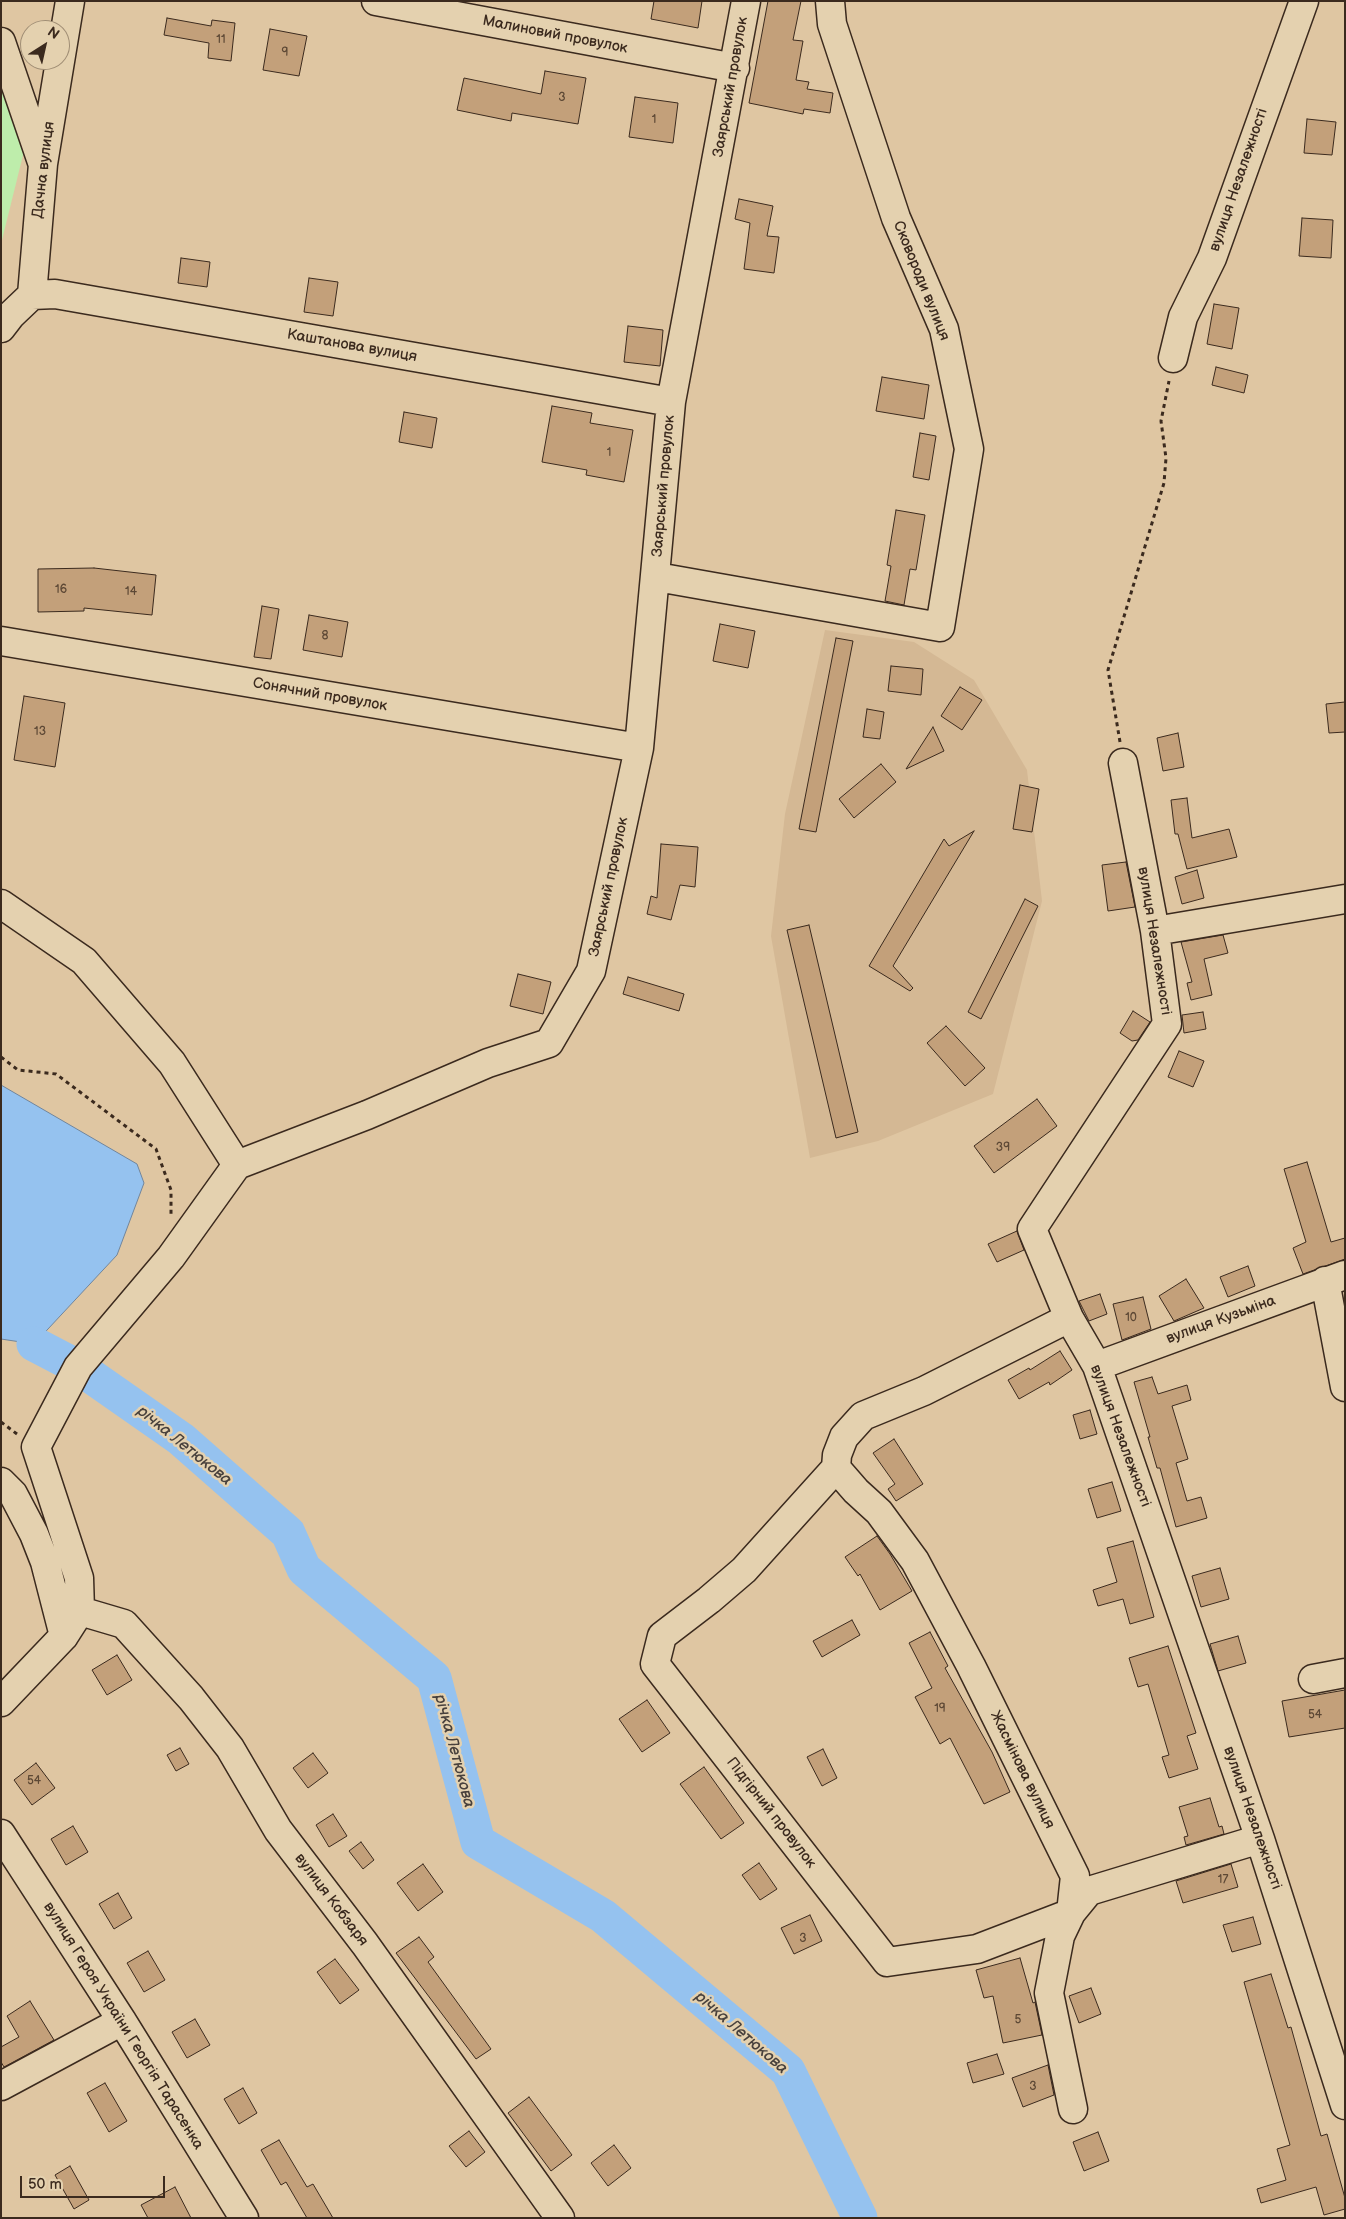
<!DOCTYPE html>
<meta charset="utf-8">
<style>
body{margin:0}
#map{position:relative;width:1346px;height:2219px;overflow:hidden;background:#dfc6a2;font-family:"Balsamiq Sans",sans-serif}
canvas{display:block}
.frame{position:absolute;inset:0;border:2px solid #3b2a1e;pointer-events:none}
.north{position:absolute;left:20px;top:20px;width:50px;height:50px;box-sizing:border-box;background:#e4d1af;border:1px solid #a08e75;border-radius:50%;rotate:35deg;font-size:14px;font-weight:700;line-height:20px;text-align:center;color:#3b2a1e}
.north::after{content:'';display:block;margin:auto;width:18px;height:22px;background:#3b2a1e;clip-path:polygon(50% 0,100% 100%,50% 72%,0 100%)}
.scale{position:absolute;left:20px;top:2176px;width:145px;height:22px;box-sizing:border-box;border:2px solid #3b2a1e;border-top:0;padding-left:6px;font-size:15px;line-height:18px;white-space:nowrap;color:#3b2a1e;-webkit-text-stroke:4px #e4d1af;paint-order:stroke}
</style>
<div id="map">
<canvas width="1346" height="2219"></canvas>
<div class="frame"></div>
<div class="north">N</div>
<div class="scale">50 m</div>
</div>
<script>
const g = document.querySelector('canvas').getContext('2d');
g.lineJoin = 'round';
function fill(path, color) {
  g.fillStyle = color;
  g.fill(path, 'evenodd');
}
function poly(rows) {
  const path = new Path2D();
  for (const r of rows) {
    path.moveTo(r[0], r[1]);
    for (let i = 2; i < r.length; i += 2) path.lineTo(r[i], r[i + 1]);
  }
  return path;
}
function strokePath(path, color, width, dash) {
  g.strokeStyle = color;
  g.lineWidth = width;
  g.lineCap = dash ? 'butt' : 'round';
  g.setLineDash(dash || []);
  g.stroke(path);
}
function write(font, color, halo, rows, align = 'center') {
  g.font = font + ' "Balsamiq Sans",sans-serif';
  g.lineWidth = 5;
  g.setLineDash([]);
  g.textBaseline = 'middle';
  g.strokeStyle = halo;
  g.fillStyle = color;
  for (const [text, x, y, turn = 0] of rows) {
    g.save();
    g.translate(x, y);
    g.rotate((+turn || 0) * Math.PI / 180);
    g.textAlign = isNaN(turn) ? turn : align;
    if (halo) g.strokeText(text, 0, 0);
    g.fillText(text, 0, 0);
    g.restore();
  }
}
fill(poly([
 [825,630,914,642,974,680,1027,770,1042,901,993,1094,878,1141,810,1158,771,936,785,814]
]), '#d4b894');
fill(poly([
 [1,31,27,139,1,244]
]), '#beedab');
const water = poly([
 [1,1085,137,1164,144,1183,117,1255,34,1344,1,1339,1,1085]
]);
fill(water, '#95c2ef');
strokePath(water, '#71859b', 1);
strokePath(poly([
 [34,1344,78,1367,181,1439,288,1533,304,1569,434,1678,478,1842,603,1916,788,2071,860,2218]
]), '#95c2ef', 35);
const building = poly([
 [654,1,702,1,698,28,651,19,654,1],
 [768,1,801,1,793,40,803,41,796,80,809,82,807,89,833,93,830,113,804,109,803,114,749,103,768,1],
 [167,18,211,26,212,20,235,23,231,61,208,58,209,43,164,35,167,18],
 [270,29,307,36,299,76,263,70,270,29],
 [545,71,586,78,578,124,512,113,511,121,457,110,464,78,541,94,545,71],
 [635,97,678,103,673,143,629,137,635,97],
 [1307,119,1336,122,1332,155,1304,153,1307,119],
 [739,199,773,206,767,236,779,237,774,273,744,269,750,223,735,219,739,199],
 [1302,218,1333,220,1331,258,1299,256,1302,218],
 [181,258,210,262,207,287,178,283,181,258],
 [309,278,338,282,333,316,304,312,309,278],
 [1214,304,1239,308,1232,349,1207,344,1214,304],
 [628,326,663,330,660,366,624,362,628,326],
 [1216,367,1248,375,1244,393,1212,385,1216,367],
 [882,377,929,385,924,419,876,411,882,377],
 [552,406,592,413,590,423,633,430,624,482,586,475,587,470,542,462,552,406],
 [404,412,437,418,432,448,399,442,404,412],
 [920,433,936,436,929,480,913,477,920,433],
 [896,510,925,515,916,570,910,569,904,605,885,601,891,566,887,565,896,510],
 [94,568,156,575,152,615,84,608,84,611,38,612,38,569,94,568],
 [262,606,279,609,271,659,254,657,262,606],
 [309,615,348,622,342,657,303,650,309,615],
 [720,624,755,631,748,668,713,661,720,624],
 [836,638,853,641,816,832,799,829,836,638],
 [891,666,923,669,921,695,888,691,891,666],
 [960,687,982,700,962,730,941,716,960,687],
 [24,696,65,703,55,767,14,760,24,696],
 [1345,702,1345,732,1329,733,1326,704,1345,702],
 [867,709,884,712,880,739,863,737,867,709],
 [933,727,944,751,906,769,933,727],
 [1178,733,1184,767,1163,771,1157,738,1178,733],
 [881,764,896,782,854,818,839,799,881,764],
 [1020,785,1039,789,1032,832,1013,829,1020,785],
 [1187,798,1192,838,1229,829,1237,857,1187,869,1178,834,1175,834,1171,800,1187,798],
 [974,831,893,966,913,988,910,991,869,966,944,839,949,846,974,831],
 [661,844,698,847,695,887,680,885,671,920,647,914,651,896,657,898,661,844],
 [1126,862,1135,907,1108,911,1102,865,1126,862],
 [1197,870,1204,898,1182,904,1175,877,1197,870],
 [1025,899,1038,906,981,1019,968,1012,1025,899],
 [809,925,858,1132,836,1138,787,930,809,925],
 [1223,935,1228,953,1204,959,1212,995,1191,1000,1187,983,1192,982,1181,942,1223,935],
 [518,974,551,982,543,1014,510,1006,518,974],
 [628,977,684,994,679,1011,623,994,628,977],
 [1133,1011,1150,1022,1138,1040,1132,1041,1120,1033,1133,1011],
 [1203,1012,1206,1029,1184,1033,1182,1015,1203,1012],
 [946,1026,985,1068,965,1086,927,1043,946,1026],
 [1179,1051,1204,1061,1193,1087,1168,1077,1179,1051],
 [1037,1099,1057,1126,994,1173,974,1146,1037,1099],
 [1307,1162,1331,1242,1345,1238,1345,1259,1303,1274,1293,1248,1306,1242,1284,1169,1307,1162],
 [1017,1231,1024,1250,997,1262,988,1244,1017,1231],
 [1248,1266,1255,1286,1228,1297,1220,1277,1248,1266],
 [1186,1279,1204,1308,1174,1321,1159,1296,1186,1279],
 [1100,1294,1107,1314,1089,1321,1079,1301,1100,1294],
 [1143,1297,1151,1329,1122,1340,1113,1304,1143,1297],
 [1060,1351,1072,1370,1050,1385,1049,1382,1019,1399,1008,1380,1029,1368,1030,1370,1060,1351],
 [1152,1377,1158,1394,1187,1385,1191,1400,1172,1406,1188,1459,1176,1463,1187,1501,1201,1497,1207,1518,1176,1527,1160,1468,1157,1468,1148,1437,1150,1437,1134,1382,1152,1377],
 [1090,1410,1097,1434,1080,1439,1073,1415,1090,1410],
 [894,1439,923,1484,896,1501,888,1489,895,1484,873,1453,894,1439],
 [1112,1482,1121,1511,1097,1518,1088,1489,1112,1482],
 [877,1536,890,1554,912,1591,880,1610,860,1574,858,1576,845,1557,877,1536],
 [1133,1541,1154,1617,1130,1624,1123,1599,1098,1606,1093,1590,1117,1582,1107,1548,1133,1541],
 [1220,1568,1229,1599,1201,1607,1192,1576,1220,1568],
 [852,1620,860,1635,822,1657,813,1641,852,1620],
 [930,1632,948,1666,945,1668,992,1752,1010,1792,984,1804,950,1738,940,1744,915,1697,932,1688,909,1643,930,1632],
 [1238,1636,1246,1663,1218,1671,1210,1644,1238,1636],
 [1168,1646,1196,1733,1187,1736,1198,1769,1169,1778,1162,1757,1169,1755,1148,1684,1138,1687,1129,1658,1168,1646],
 [117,1655,132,1680,107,1695,92,1670,117,1655],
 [1345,1690,1345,1728,1289,1737,1282,1701,1345,1690],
 [647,1700,670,1733,642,1752,619,1719,647,1700],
 [180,1748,189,1764,176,1771,167,1755,180,1748],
 [823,1749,837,1778,822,1786,807,1757,823,1749],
 [313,1753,328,1773,308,1788,293,1768,313,1753],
 [36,1763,55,1788,32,1805,14,1780,36,1763],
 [704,1767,744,1823,721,1839,680,1784,704,1767],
 [1210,1798,1219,1827,1222,1826,1224,1834,1186,1845,1184,1837,1188,1836,1179,1807,1210,1798],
 [333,1814,347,1836,329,1847,316,1825,333,1814],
 [73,1826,88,1852,66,1865,51,1839,73,1826],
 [361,1842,374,1860,363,1869,349,1851,361,1842],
 [759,1863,777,1889,760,1900,742,1875,759,1863],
 [423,1864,443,1892,418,1911,397,1883,423,1864],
 [1231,1864,1238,1887,1183,1903,1176,1881,1231,1864],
 [118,1893,132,1918,114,1929,99,1904,118,1893],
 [810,1915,822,1941,794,1954,781,1928,810,1915],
 [1253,1917,1261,1944,1232,1952,1223,1925,1253,1917],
 [419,1937,434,1957,428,1962,491,2049,476,2059,396,1953,419,1937],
 [148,1951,165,1980,144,1992,127,1963,148,1951],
 [1020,1958,1033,2003,1035,2002,1042,2035,1003,2043,993,1996,984,1998,976,1970,1020,1958],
 [335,1959,359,1990,340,2004,317,1972,335,1959],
 [1271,1974,1288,2028,1291,2027,1321,2136,1327,2134,1345,2198,1345,2209,1324,2215,1316,2187,1261,2203,1257,2189,1286,2180,1277,2149,1290,2145,1244,1982,1271,1974],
 [1091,1988,1101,2014,1079,2023,1069,1996,1091,1988],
 [30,2001,54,2040,4,2067,1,2062,1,2047,19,2037,7,2016,30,2001],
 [195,2019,210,2045,187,2058,172,2032,195,2019],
 [997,2054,1004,2074,973,2083,967,2063,997,2054],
 [1048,2065,1054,2095,1023,2107,1012,2078,1048,2065],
 [105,2083,127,2121,109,2132,87,2093,105,2083],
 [243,2088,257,2113,239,2124,224,2099,243,2088],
 [529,2097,572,2155,551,2171,508,2113,529,2097],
 [469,2131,485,2152,466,2167,449,2146,469,2131],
 [1098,2132,1109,2161,1084,2171,1073,2142,1098,2132],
 [279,2140,307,2187,313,2184,333,2218,307,2218,286,2182,281,2185,261,2150,279,2140],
 [614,2145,631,2168,608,2186,591,2163,614,2145],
 [70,2166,89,2200,74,2209,55,2175,70,2166],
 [175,2187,191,2218,148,2218,141,2205,175,2187]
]);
fill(building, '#c3a07a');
strokePath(building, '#3b2a1e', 1);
const minor = poly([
 [376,1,735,68],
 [1,42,42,162],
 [32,295,55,294,671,402],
 [1,328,11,315,32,295,43,164,70,1],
 [1173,358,1183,317,1212,258,1304,1],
 [657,577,940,627,969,449,944,329,896,218,832,24,830,1],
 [1,641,639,748],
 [1123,763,1155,931,1167,1024,1032,1229,1069,1318,1097,1366,1260,1839,1345,2105],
 [1,904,84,961,172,1063,237,1165,171,1257,78,1367,36,1447,79,1578,80,1611,64,1636,1,1702],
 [1155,931,1345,899],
 [237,1165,367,1115,488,1063,549,1043,591,971,639,748,671,402,746,1],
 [1325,1281,1345,1387],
 [1069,1318,924,1391,863,1416,844,1437,837,1455,836,1468,744,1570,709,1600,662,1636,655,1664,887,1962,977,1949,1071,1913,1089,1891,1260,1839],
 [1097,1366,1345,1275],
 [836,1468,856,1491,879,1512,915,1561,971,1666,1075,1876,1071,1913,1060,1936,1049,1993,1073,2109],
 [1,1482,13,1494,34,1534,45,1562,64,1636],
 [80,1611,124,1624,191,1698,230,1748,278,1830,365,1944,560,2218],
 [1313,1679,1345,1673],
 [1,1834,122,2021,244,2218],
 [1,2086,122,2021]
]);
strokePath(minor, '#3b2a1e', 31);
strokePath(poly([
 [1120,742,1108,670,1164,483,1166,458,1161,421,1169,381],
 [1,1057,18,1070,56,1074,156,1149,171,1190,171,1216],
 [1,1422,17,1434]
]), '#3b2a1e', 3, [4, 4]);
strokePath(minor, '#e4d1af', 28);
write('12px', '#5d4835', null, [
 ["11",221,40],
 ["9",285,53],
 ["3",562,98],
 ["1",654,120],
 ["1",609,453],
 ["16",61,590],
 ["14",131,592],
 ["8",325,636],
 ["13",40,732],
 ["39",1003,1148],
 ["10",1131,1318],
 ["19",940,1709],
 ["54",1315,1715],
 ["54",34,1781],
 ["17",1223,1880],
 ["3",803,1939],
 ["5",1018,2020],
 ["3",1033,2087]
]);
write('15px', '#3b2a1e', '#e4d1af', [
 ["Малиновий провулок",555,35,11],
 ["Заярський провулок",731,87,-80],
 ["Дачна вулиця",44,170,-83],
 ["вулиця Незалежності",1239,180,-71],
 ["Сковороди вулиця",921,281,68],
 ["Каштанова вулиця",352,346,10],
 ["Заярський провулок",664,486,-85],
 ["Сонячний провулок",320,695,10],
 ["Заярський провулок",609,887,-78],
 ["вулиця Незалежності",1154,941,81],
 ["вулиця Кузьміна",1221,1320,-20],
 ["вулиця Незалежності",1120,1436,70],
 ["Жасмінова вулиця",1022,1770,64],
 ["Підгірний провулок",771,1813,52],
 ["вулиця Незалежності",1252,1818,71],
 ["вулиця Кобзаря",331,1900,53],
 ["вулиця Героя України Георгія Тарасенка",123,2026,58]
]);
write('italic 16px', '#48413d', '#e4d1af', [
 ["річка Летюкова",184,1446,39],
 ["річка Летюкова",454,1751,75],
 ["річка Летюкова",741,2033,41]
]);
</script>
